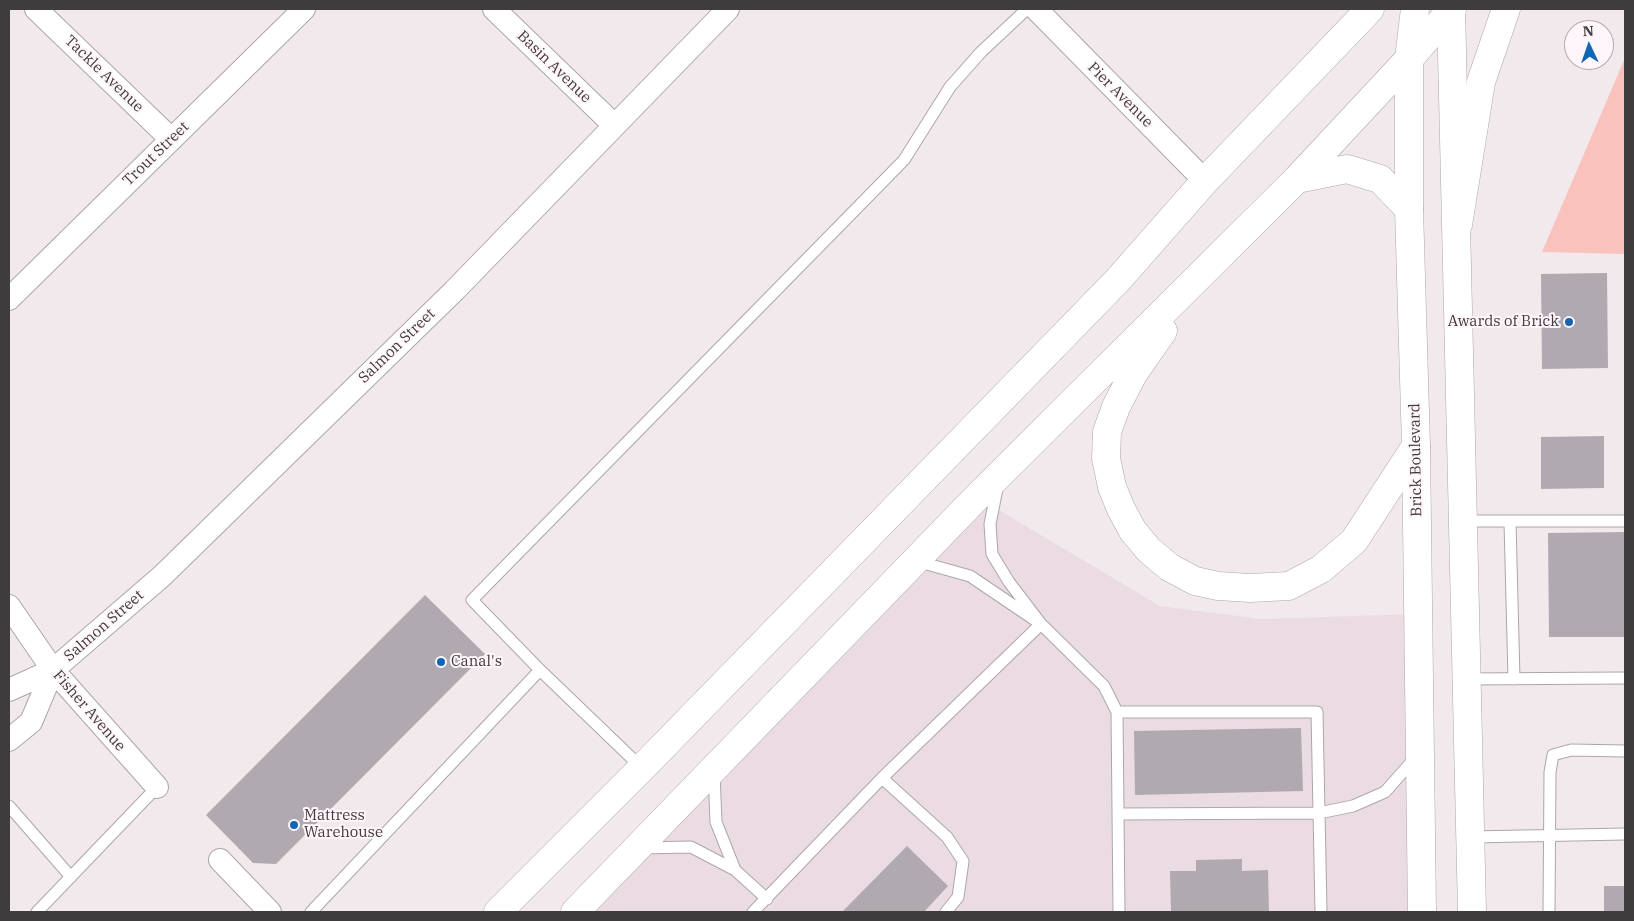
<!DOCTYPE html>
<style>
body{margin:0}
#map{position:relative;width:1634px;height:921px;overflow:hidden;background:#f1e9ec;font-family:"IBM Plex Serif",serif}
canvas{display:block}
.frame{position:absolute;inset:0;border:10px solid #3f3c3d;pointer-events:none}
.north{position:absolute;left:1564px;top:20px;width:50px;height:50px;box-sizing:border-box;background:#fef6fa;border:1px solid #b2acae;border-radius:50%;rotate:357deg;font-size:14px;font-weight:700;line-height:20px;text-align:center;color:#3f3c3d}
.north::after{content:'';display:block;margin:auto;width:18px;height:22px;background:#1066b4;clip-path:polygon(50% 0,100% 100%,50% 72%,0 100%)}
</style>
<div id="map">
<canvas width="1634" height="921"></canvas>
<div class="frame"></div>
<div class="north">N</div>
</div>
<script>
const g = document.querySelector('canvas').getContext('2d');
g.lineJoin = 'round';
function fill(path, color) {
  g.fillStyle = color;
  g.fill(path, 'evenodd');
}
function poly(rows) {
  const path = new Path2D();
  for (const r of rows) {
    path.moveTo(r[0], r[1]);
    for (let i = 2; i < r.length; i += 2) path.lineTo(r[i], r[i + 1]);
  }
  return path;
}
function strokePath(path, color, width, dash) {
  g.strokeStyle = color;
  g.lineWidth = width;
  g.lineCap = dash ? 'butt' : 'round';
  g.setLineDash(dash || []);
  g.stroke(path);
}
function write(font, color, halo, rows, align = 'center') {
  g.font = font + ' "IBM Plex Serif",serif';
  g.lineWidth = 4;
  g.setLineDash([]);
  g.textBaseline = 'middle';
  g.strokeStyle = halo;
  g.fillStyle = color;
  for (const [text, x, y, turn = 0] of rows) {
    g.save();
    g.translate(x, y);
    g.rotate((+turn || 0) * Math.PI / 180);
    g.textAlign = isNaN(turn) ? turn : align;
    if (halo) g.strokeText(text, 0, 0);
    g.fillText(text, 0, 0);
    g.restore();
  }
}
fill(poly([
 [977,497,1160,606,1261,619,1418,614,1422,912,574,912]
]), '#ebdce4');
fill(poly([
 [1625,58,1625,254,1542,252]
]), '#fac2bc');
fill(poly([
 [1607,273,1608,368,1542,369,1541,274],
 [1604,436,1604,488,1541,489,1541,437],
 [1625,532,1625,637,1549,637,1548,533],
 [425,595,485,654,276,864,253,863,206,815],
 [1301,728,1303,791,1135,795,1134,731],
 [907,846,948,886,924,912,842,912],
 [1242,859,1242,871,1268,870,1269,912,1171,912,1170,871,1196,871,1196,860],
 [1604,886,1625,886,1625,912,1604,912]
]), '#b0aab0');
const lane = poly([
 [1464,521,1625,521],
 [1510,522,1514,679],
 [916,561,970,576,1041,624,1009,582,992,554,990,524,998,484],
 [1467,679,1625,678],
 [1117,712,1317,712,1321,912],
 [642,768,540,670,472,600,904,160,950,87,981,52,1027,9],
 [714,773,716,822,735,870],
 [882,778,947,837,963,861,958,897,946,912],
 [9,806,71,877],
 [1120,814,1319,813,1353,806,1385,792,1416,757],
 [1471,837,1625,834],
 [641,848,691,847,735,870,767,899],
 [37,912,157,787],
 [311,912,540,670],
 [753,912,882,778,1041,624,1104,686,1117,712,1119,912],
 [1549,912,1550,772,1553,755,1571,750,1625,751]
]);
const street = poly([
 [36,9,171,139],
 [494,9,614,125],
 [1036,9,1205,181],
 [9,299,304,9],
 [9,606,53,670,157,787],
 [9,690,53,670,162,576,454,291,728,9],
 [9,740,31,722,53,670],
 [220,860,270,912]
]);
const primary = poly([
 [1415,9,1409,59,1409,209,1416,446,1422,912],
 [1451,9,1472,912]
]);
const highway = poly([
 [1297,179,1347,169,1380,179,1409,209],
 [1458,225,1481,82,1506,9],
 [1163,331,1133,374,1116,407,1107,432,1106,458,1112,487,1121,509,1133,531,1149,550,1169,567,1195,581,1218,586,1250,588,1289,586,1321,569,1354,541,1416,446],
 [498,912,642,768,1117,281,1205,181,1370,9],
 [575,912,977,497,1297,179,1409,59,1452,9]
]);
strokePath(lane, '#ada6a9', 13);
strokePath(street, '#ada6a9', 24);
strokePath(primary, '#ada6a9', 29);
strokePath(highway, '#ada6a9', 29);
strokePath(lane, '#fff', 11);
strokePath(street, '#fff', 22);
strokePath(primary, '#fff', 28);
strokePath(highway, '#fff', 28);
for (const [x, y, r, color] of [
 [1569,322,5,"#1066b4"],
 [441,662,5,"#1066b4"],
 [294,825,5,"#1066b4"]
]) {
  const dot = new Path2D();
  dot.arc(x, y, r, 0, 2 * Math.PI);
  g.fillStyle = color;
  g.fill(dot);
  strokePath(dot, '#fef6fa', 2);
}
write('15px', '#3f3c3d', '#fef6fa', [
 ["Basin Avenue",554,67,44],
 ["Tackle Avenue",104,74,44],
 ["Pier Avenue",1120,95,45],
 ["Trout Street",156,154,-44],
 ["Salmon Street",397,346,-44],
 ["Brick Boulevard",1416,460,-91],
 ["Salmon Street",104,626,-41],
 ["Fisher Avenue",89,711,49]
]);
write('15px', '#3f3c3d', '#fef6fa', [
 ["Awards of Brick",1559,322,"right"],
 ["Canal's",451,662],
 ["Mattress",304,816],
 ["Warehouse",304,833]
], 'left');
</script>
